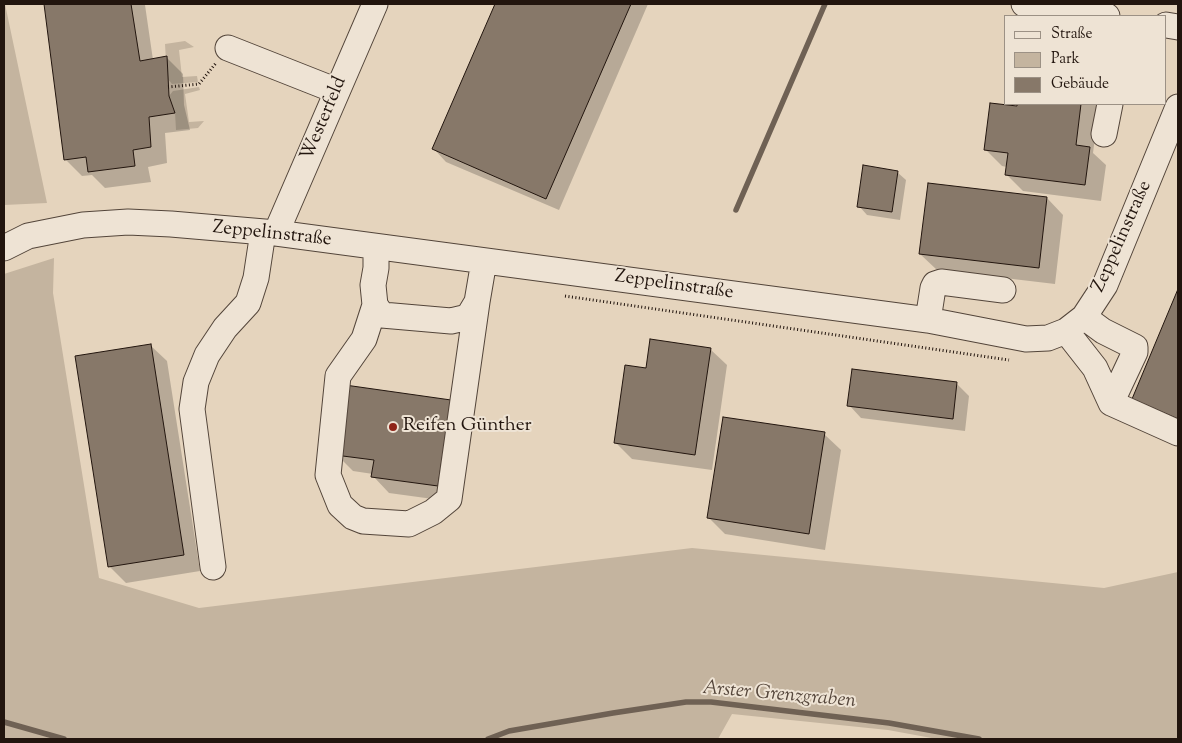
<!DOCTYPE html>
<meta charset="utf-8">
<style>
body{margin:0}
#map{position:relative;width:1182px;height:743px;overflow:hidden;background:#e5d4bd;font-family:"Sorts Mill Goudy",serif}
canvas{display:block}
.frame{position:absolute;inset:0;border:5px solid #22150e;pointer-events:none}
.legend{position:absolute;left:1004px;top:15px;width:162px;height:90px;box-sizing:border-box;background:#eee3d4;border:1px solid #9c9185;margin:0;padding:6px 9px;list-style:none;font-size:15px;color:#22150e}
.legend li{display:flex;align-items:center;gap:10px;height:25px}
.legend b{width:25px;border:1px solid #9c9185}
</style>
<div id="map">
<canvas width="1182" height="743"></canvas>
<div class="frame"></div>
<ul class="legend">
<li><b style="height:6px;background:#eee3d4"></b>Straße</li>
<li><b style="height:14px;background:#c4b49f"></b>Park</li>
<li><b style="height:14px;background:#877869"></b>Gebäude</li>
</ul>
</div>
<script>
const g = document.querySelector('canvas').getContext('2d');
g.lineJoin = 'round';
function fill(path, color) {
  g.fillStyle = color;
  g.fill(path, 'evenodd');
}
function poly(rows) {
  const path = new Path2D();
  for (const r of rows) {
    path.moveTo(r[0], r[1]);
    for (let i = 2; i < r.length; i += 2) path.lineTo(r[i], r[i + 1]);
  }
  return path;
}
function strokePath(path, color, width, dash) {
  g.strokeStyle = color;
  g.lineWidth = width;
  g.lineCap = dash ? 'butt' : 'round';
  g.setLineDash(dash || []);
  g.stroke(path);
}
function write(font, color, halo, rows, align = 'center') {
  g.font = font + ' "Sorts Mill Goudy",serif';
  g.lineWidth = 4;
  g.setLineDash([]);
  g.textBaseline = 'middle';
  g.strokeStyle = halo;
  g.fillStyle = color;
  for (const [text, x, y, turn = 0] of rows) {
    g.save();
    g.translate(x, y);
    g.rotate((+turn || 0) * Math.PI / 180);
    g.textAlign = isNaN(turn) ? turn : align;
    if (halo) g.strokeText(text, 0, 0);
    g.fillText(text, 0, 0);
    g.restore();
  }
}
fill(poly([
 [4,4,5,4,47,203,4,205],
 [185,41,194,47,179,50,182,77,197,76,198,82,172,84,167,78,165,44],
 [199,87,200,90,185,94,189,122,204,121,198,128,176,130,175,113,169,96,173,91],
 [54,258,53,293,99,578,199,608,692,548,1104,588,1178,572,1178,739,937,739,888,730,732,714,718,739,4,739,4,274]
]), '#c4b49f');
fill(poly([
 [45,4,143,4,145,5,153,60,166,57,183,74,184,105,190,130,165,133,167,163,148,167,151,182,105,188,92,175,82,176,66,160],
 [497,4,648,4,559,210,446,162,434,149],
 [1018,104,1097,104,1099,106,1093,153,1106,165,1101,201,1023,191,1006,174,1007,167,1002,166,986,150,1018,107],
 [897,172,906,180,900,220,867,215,859,206],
 [1047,198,1063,215,1055,284,937,270,920,254],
 [1178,292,1178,427,1133,399],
 [150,345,167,361,200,571,126,583,109,566],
 [710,349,727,365,712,470,632,459,615,442,647,369],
 [957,384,969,396,965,431,861,418,849,405],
 [450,401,455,502,389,493,373,476,373,474,353,471,337,455],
 [824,434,841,450,825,550,725,534,709,518]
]), '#0003');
strokePath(poly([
 [736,210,825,4],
 [4,722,64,739],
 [488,739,509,731,613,713,686,702,711,702,889,723,979,739]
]), '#6f6154', 5.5);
const building = poly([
 [44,4,131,4,140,61,167,56,169,96,175,113,149,117,151,147,133,150,135,166,88,172,86,157,64,160,44,4],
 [495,4,631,4,546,199,432,149,495,4],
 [990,103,1017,106,1017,104,1081,104,1076,145,1090,147,1085,185,1005,175,1008,153,984,150,990,103],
 [863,165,898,171,892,212,857,207,863,165],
 [928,183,1047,197,1039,268,919,254,928,183],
 [1178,289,1178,419,1132,399,1178,289],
 [650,339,711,348,695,455,614,443,625,365,646,368,650,339],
 [151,344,184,555,108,567,75,356,151,344],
 [852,369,957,382,953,419,847,406,852,369],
 [345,385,451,400,438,486,371,477,374,460,335,455,345,385],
 [723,417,825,432,809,534,707,518,723,417]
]);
fill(building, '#877869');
strokePath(building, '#22150e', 1);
const minor = poly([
 [1024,4,1107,16],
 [1166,25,1178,27],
 [228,48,337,91],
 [1104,134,1110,104],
 [276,233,375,4],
 [376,247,376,268,373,285,375,305,382,315,451,321,468,317,477,302,484,261],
 [4,248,28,236,83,225,128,222,171,224,276,233,928,320,1026,339,1048,338,1066,331,1084,317,1105,285,1178,107],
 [375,305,364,339,338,376,328,475,340,505,353,517,363,521,409,524,433,512,449,499,477,302],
 [1084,317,1103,331,1135,347,1135,352,1111,403],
 [928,320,933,288,935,284,941,282,1003,290],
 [1066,331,1095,368,1111,403,1178,433],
 [213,567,192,409,196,382,207,355,225,328,248,303,256,278,263,232]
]);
strokePath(minor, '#53453a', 27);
strokePath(poly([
 [168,87,199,84,216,63],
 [565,296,1009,360]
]), '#22150e', 3, [1, 2.5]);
strokePath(minor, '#eee3d4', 25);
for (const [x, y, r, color] of [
 [393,427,5,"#8f2418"]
]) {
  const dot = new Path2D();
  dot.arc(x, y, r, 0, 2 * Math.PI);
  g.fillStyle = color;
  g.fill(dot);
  strokePath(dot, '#eee3d4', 2);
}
write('19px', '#22150e', '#eee3d4', [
 ["Westerfeld",325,119,-67],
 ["Zeppelinstraße",272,235,6],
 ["Zeppelinstraße",1123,237,-66],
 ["Zeppelinstraße",674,286,8]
]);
write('19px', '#22150e', '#eee3d4', [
 ["Reifen Günther",403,427]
], 'left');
write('italic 20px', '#56473c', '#eee3d4', [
 ["Arster Grenzgraben",779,696,5]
]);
</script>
